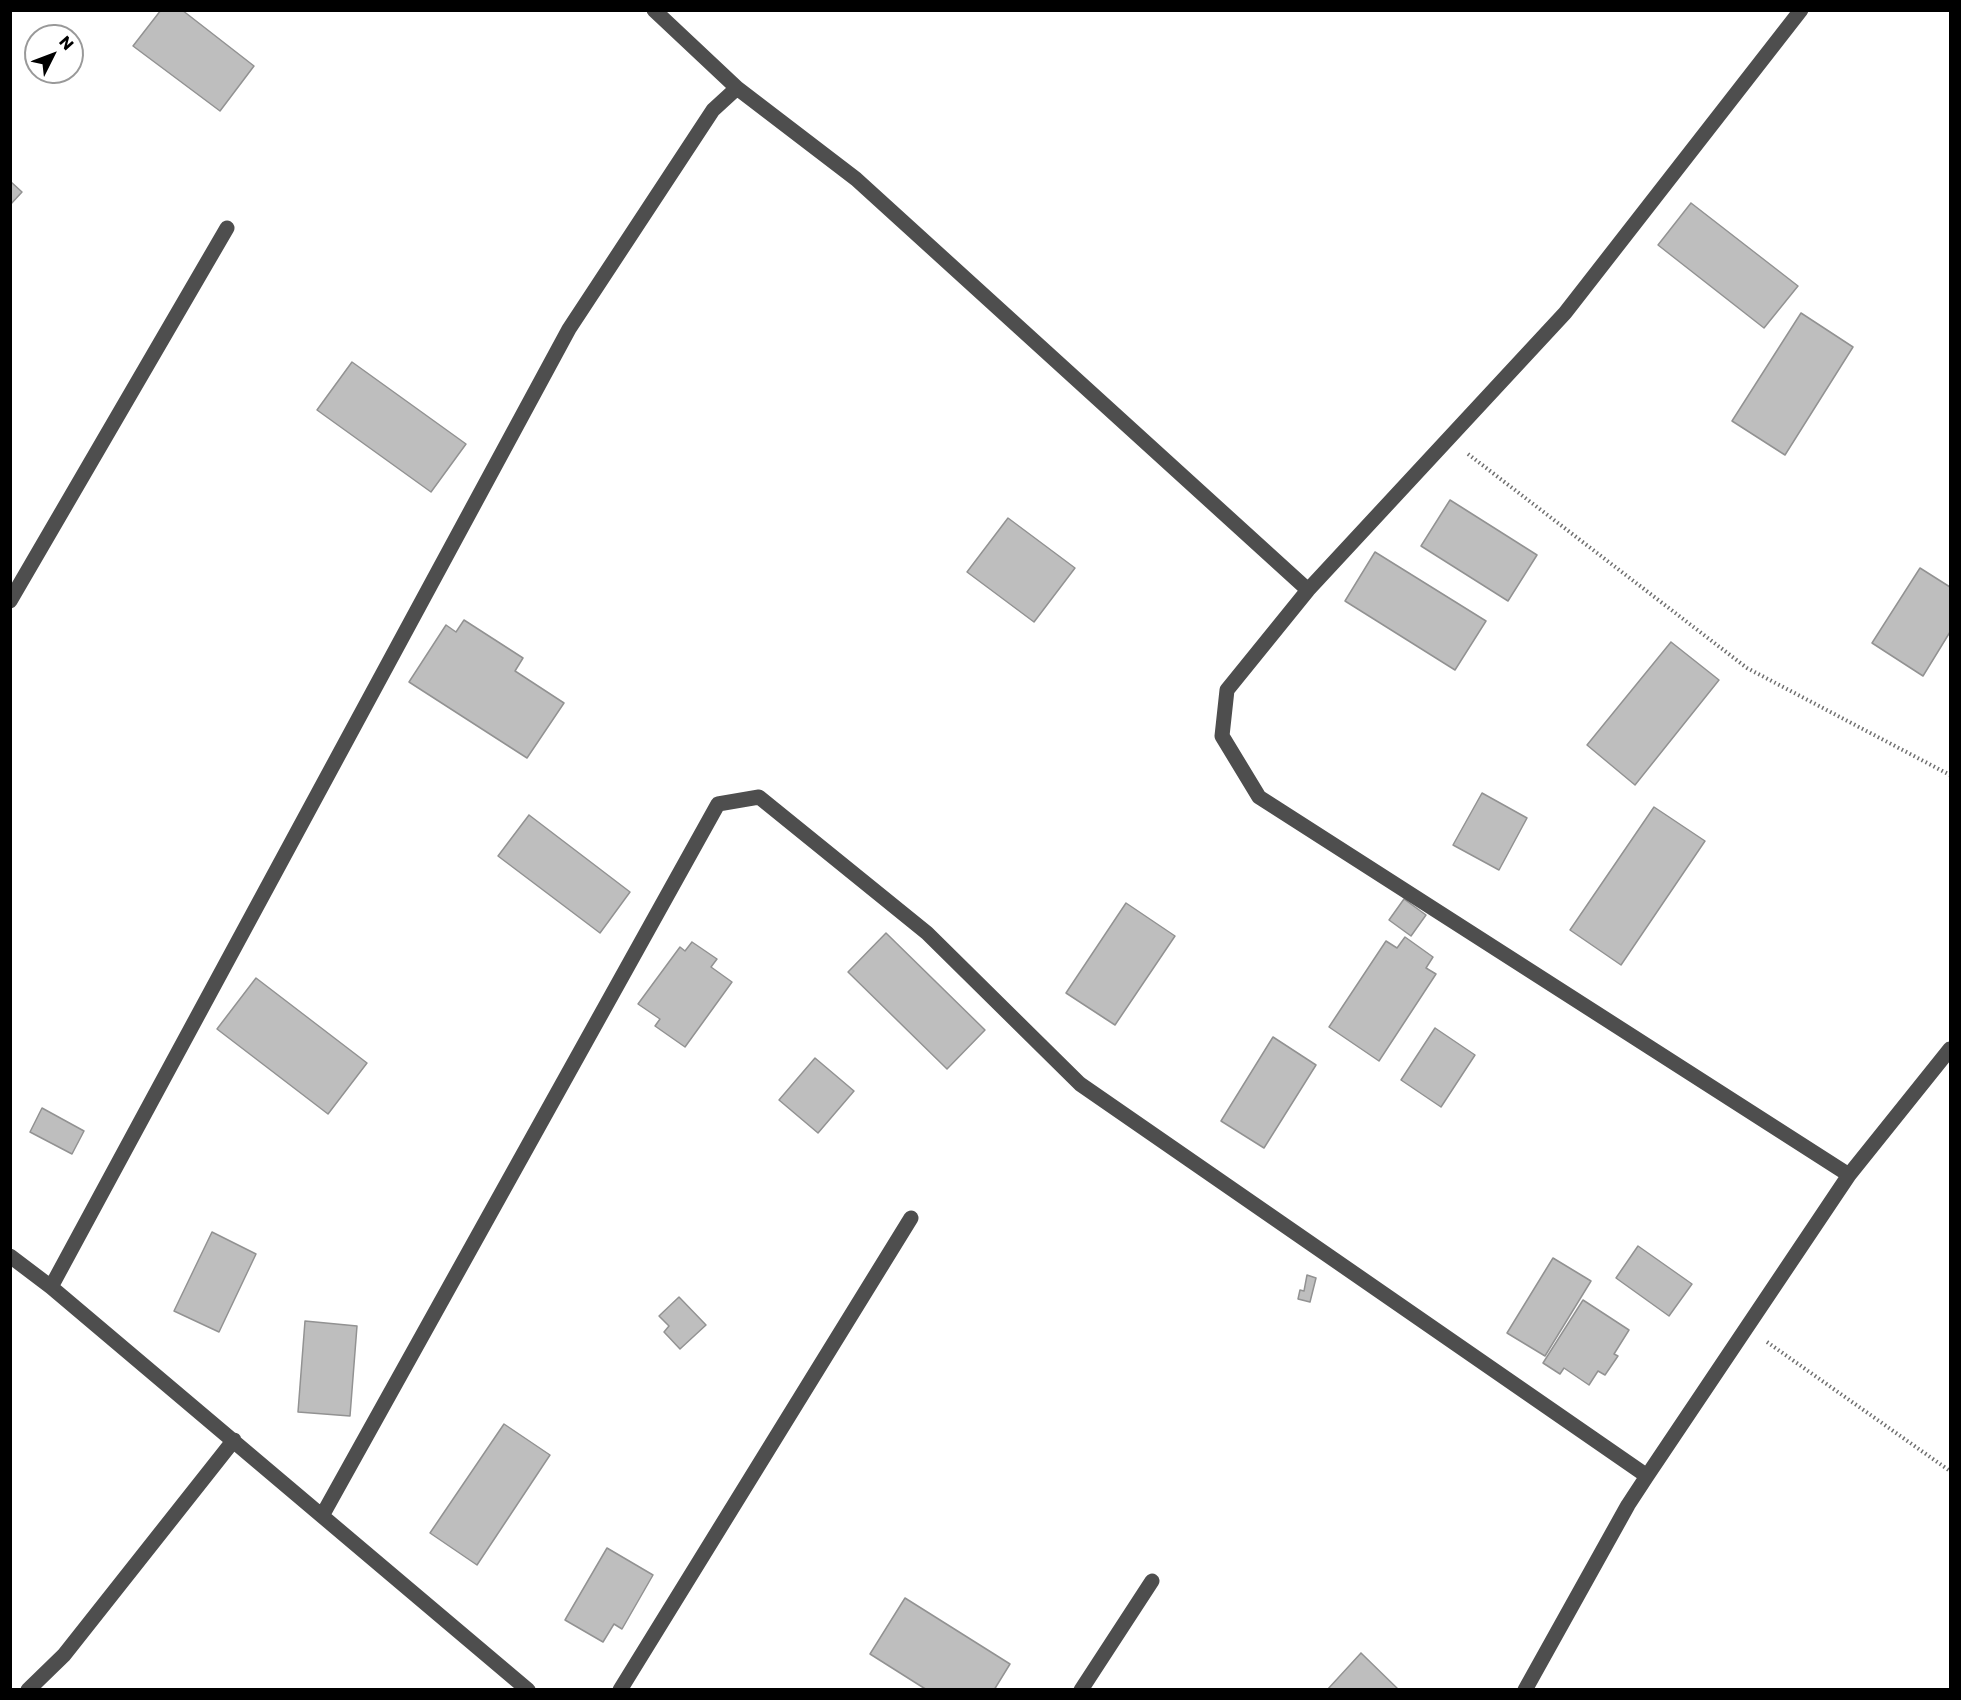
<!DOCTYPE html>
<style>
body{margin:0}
#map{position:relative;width:1961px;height:1700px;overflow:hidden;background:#fff;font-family:Poppins,sans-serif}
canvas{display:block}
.frame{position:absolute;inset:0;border:12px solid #000;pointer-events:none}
.north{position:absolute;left:24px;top:24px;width:60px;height:60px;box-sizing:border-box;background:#fff;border:2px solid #999;border-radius:50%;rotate:48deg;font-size:16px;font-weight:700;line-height:24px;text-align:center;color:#000}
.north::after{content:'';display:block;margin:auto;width:21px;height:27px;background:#000;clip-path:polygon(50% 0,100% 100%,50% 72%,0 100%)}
</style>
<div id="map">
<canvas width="1961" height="1700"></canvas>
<div class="frame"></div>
<div class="north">N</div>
</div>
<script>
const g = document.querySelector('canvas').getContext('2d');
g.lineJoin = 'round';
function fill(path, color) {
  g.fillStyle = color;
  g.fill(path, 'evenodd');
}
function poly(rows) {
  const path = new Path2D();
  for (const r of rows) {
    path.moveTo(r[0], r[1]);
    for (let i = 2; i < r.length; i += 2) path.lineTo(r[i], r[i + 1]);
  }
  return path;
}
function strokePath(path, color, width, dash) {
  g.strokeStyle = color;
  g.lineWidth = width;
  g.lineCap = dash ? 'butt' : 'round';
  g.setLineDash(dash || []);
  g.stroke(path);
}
const building = poly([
 [161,10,182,10,254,66,220,111,133,46,161,10],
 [10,181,22,192,10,205,10,181],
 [1691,203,1798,286,1764,328,1658,245,1691,203],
 [1801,313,1853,347,1785,455,1732,421,1801,313],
 [352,362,466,444,431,492,317,410,352,362],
 [1450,500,1537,555,1508,601,1421,546,1450,500],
 [1008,518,1075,568,1034,622,967,572,1008,518],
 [1375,552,1486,621,1455,670,1345,601,1375,552],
 [1920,568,1950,587,1950,632,1923,676,1872,643,1920,568],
 [464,620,523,658,515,671,564,703,527,758,409,682,446,625,456,632,464,620],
 [1671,642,1719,680,1635,785,1587,745,1671,642],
 [1482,793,1527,818,1499,870,1453,845,1482,793],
 [1654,807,1705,841,1621,965,1570,930,1654,807],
 [529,815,630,892,600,933,498,856,529,815],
 [1404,899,1426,915,1411,936,1389,920,1404,899],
 [1126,903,1175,936,1115,1025,1066,993,1126,903],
 [886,933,985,1030,947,1069,848,972,886,933],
 [1405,937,1433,957,1426,968,1436,974,1379,1061,1329,1027,1386,941,1397,948,1405,937],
 [692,942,717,959,711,967,732,982,685,1047,655,1026,660,1019,638,1004,680,947,685,951,692,942],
 [256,978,367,1063,328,1114,217,1029,256,978],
 [1435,1028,1475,1055,1441,1107,1401,1080,1435,1028],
 [1273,1037,1316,1065,1264,1148,1221,1121,1273,1037],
 [815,1058,854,1091,818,1133,779,1100,815,1058],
 [42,1108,84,1131,72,1154,30,1132,42,1108],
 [212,1232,256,1254,219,1332,174,1311,212,1232],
 [1638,1246,1692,1284,1669,1316,1616,1278,1638,1246],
 [1553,1258,1591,1281,1545,1356,1507,1333,1553,1258],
 [1307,1275,1316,1278,1310,1302,1298,1299,1300,1290,1304,1291,1307,1275],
 [679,1297,706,1325,680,1349,664,1332,669,1326,659,1316,679,1297],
 [1583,1300,1629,1330,1614,1354,1618,1356,1605,1375,1598,1371,1589,1385,1564,1368,1560,1374,1543,1363,1583,1300],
 [305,1321,357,1326,350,1416,298,1412,305,1321],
 [504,1424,550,1455,477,1565,430,1533,504,1424],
 [607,1548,653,1575,622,1629,614,1624,603,1642,565,1620,607,1548],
 [905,1598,1010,1664,994,1690,927,1690,870,1654,905,1598],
 [1361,1653,1399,1690,1327,1690,1361,1653]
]);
fill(building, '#bebebe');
strokePath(building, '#929292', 1.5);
strokePath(poly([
 [1468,454,1747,668,1950,775],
 [1767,1342,1950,1471]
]), '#707070', 4, [1.5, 3]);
strokePath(poly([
 [654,10,737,88],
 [1801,10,1565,313,1308,590,1227,690,1222,736,1259,797,1849,1175],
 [10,601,227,228],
 [10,1256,51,1287,528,1690],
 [51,1287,569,329,713,110,737,88,856,179,1308,590],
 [323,1514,718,804,759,797,927,933,1080,1084,1647,1476],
 [28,1690,64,1655,234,1440],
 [620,1690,911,1218],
 [1081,1690,1152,1581],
 [1525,1690,1628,1505,1647,1476,1849,1175,1950,1049]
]), '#4e4e4e', 15);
</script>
